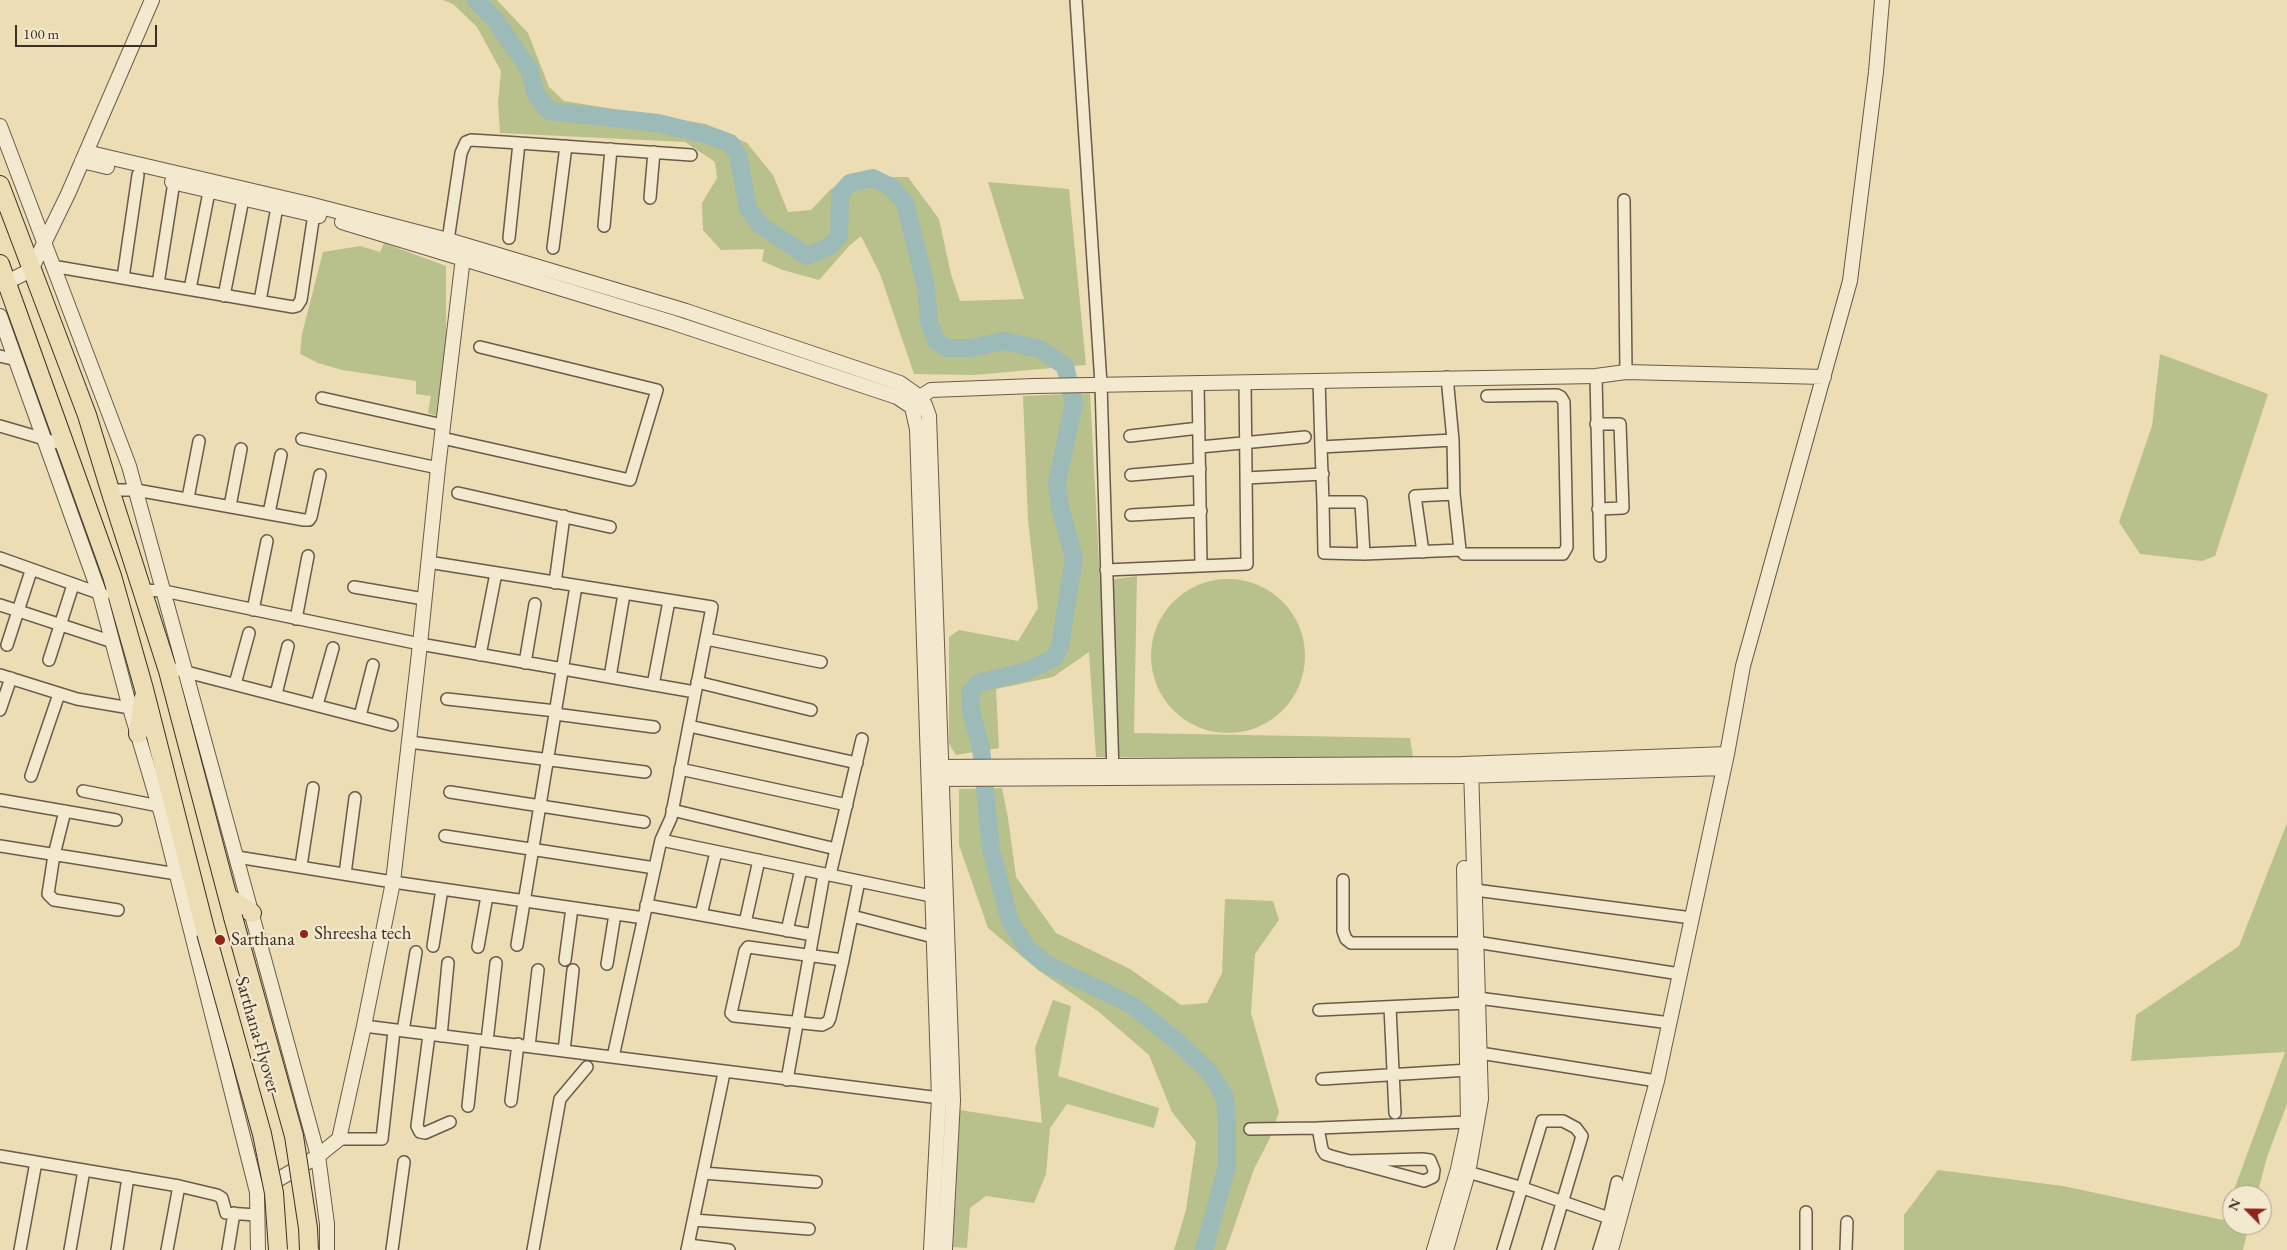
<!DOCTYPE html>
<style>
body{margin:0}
#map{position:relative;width:2287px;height:1250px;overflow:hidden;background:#ecddb4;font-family:"EB Garamond",serif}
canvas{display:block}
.north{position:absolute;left:2222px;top:1185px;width:50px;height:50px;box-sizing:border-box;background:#f3e9ce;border:1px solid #ab9f8a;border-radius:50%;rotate:293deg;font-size:14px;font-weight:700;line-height:20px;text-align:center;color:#3e2f25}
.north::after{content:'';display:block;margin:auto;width:18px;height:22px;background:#8f2418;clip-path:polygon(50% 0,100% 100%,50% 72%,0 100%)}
.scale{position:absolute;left:15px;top:25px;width:142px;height:22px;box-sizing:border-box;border:2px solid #3e2f25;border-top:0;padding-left:6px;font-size:15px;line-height:18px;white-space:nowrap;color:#3e2f25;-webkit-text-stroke:4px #f3e9ce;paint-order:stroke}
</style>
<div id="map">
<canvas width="2287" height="1250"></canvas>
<div class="north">N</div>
<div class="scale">100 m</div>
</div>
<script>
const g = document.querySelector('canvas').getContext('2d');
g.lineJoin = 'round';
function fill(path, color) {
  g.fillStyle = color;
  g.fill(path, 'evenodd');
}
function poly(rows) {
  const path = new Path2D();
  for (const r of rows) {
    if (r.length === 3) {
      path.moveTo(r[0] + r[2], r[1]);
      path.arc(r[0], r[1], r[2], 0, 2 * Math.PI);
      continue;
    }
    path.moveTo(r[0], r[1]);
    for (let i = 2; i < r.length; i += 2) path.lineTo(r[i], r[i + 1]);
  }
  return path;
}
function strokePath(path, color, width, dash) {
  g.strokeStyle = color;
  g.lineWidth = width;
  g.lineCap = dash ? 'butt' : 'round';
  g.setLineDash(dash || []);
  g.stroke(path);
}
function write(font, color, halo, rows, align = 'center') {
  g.font = font + ' "EB Garamond",serif';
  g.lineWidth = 4.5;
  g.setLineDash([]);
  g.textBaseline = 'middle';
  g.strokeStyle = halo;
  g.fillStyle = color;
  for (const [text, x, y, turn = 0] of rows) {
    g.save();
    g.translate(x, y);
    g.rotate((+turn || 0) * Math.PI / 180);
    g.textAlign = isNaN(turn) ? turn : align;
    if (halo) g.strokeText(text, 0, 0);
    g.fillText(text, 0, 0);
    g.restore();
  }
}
fill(poly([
 [443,0,497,0,528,33,549,87,564,101,706,124,747,143,773,175,788,212,811,210,831,189,852,177,908,177,939,219,951,274,960,301,1024,299,988,182,1069,189,1086,365,974,375,914,374,880,274,861,236,849,246,819,280,783,270,762,261,764,249,721,250,703,230,702,203,717,178,715,162,685,142,500,133,498,103,501,71,477,27,453,4],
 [384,243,446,266,446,348,441,417,428,413,431,396,416,394,416,381,342,370,318,363,300,354,302,334,323,252,360,246,380,252],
 [2160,354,2268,394,2215,556,2202,561,2140,554,2119,522,2152,426],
 [1090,393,1100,581,1137,576,1134,733,1410,738,1413,758,1096,757,1089,652,1053,677,996,689,999,748,956,755,949,744,949,637,959,630,1018,641,1038,608,1028,520,1023,396],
 [1228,656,77],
 [1002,788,1008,818,1016,877,1056,933,1130,969,1181,1005,1207,1003,1222,973,1225,899,1273,901,1279,920,1255,954,1251,1013,1279,1112,1269,1140,1254,1169,1226,1250,1174,1250,1186,1210,1196,1142,1172,1112,1149,1055,1099,1012,1038,970,988,928,959,845,959,789],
 [2287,823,2287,1104,2267,1157,2257,1195,2232,1195,2285,1052,2131,1061,2136,1015,2239,946],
 [1053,1000,1071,1006,1058,1076,1159,1108,1154,1128,1067,1104,1050,1128,1046,1174,1034,1203,986,1196,970,1208,967,1248,953,1247,960,1110,1042,1123,1035,1048],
 [1938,1170,2063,1186,2223,1220,2232,1196,2232,1225,2249,1225,2243,1250,1904,1250,1904,1215]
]), '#b8c18c');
strokePath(poly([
 [476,0,495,20,529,69,536,95,549,111,658,123,711,136,730,143,738,155,748,208,760,225,807,256,829,247,839,236,840,194,850,183,873,178,891,187,905,203,926,287,929,322,936,341,948,348,971,348,1003,341,1040,349,1065,366,1074,403,1057,482,1060,507,1074,558,1060,646,1054,658,1027,671,978,683,970,693,971,711,981,748,991,850,1010,921,1027,948,1046,964,1132,1005,1177,1041,1209,1072,1225,1097,1227,1128,1227,1166,1204,1250]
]), '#9cbab7', 18);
const minor = poly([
 [1076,0,1101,384,1113,773],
 [650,198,654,152],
 [1624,200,1626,372],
 [604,226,611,149],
 [509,238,519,143],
 [447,247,461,153,466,142,471,140,519,143,691,155],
 [553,248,566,146],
 [52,266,293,307,297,306,301,300,314,214],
 [123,278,138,175],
 [158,284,174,182],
 [190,289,209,192],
 [224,296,243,199],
 [260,301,277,207],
 [0,356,17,360],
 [1596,376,1600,556],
 [1447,377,1453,440],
 [1319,380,1321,447,1453,440,1454,494,1460,550,1364,554,1324,553,1323,502,1361,502,1364,554],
 [1198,382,1201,566],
 [322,398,443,425],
 [1596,424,1620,424,1623,508,1598,509],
 [0,426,65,445],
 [1130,436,1199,428],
 [442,438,630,480,657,390,480,347],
 [302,439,438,468],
 [1200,447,1305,437],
 [1321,447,1323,502],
 [1131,475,1200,469],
 [1246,478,1323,474],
 [110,490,136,490,304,520,309,520,311,517,320,475],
 [458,493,610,527],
 [188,498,199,441],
 [230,506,241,449],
 [269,513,281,455],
 [1131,515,1201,511],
 [1423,552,1415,496,1454,494],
 [1464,554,1563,554,1567,547,1564,402,1561,397,1557,395,1487,396],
 [0,558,104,595],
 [428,562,712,607,671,818,661,840,613,1057],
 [1106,570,1247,564,1245,382],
 [555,583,564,516],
 [354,587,424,599],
 [142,590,164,591,420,644,695,692],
 [0,605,113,642],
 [253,610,267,541],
 [296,619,308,556],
 [706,639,821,662],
 [7,645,31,571],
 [480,655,496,573],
 [49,660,73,585],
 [525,663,535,604],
 [167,667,392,725],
 [0,675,77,699,130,708],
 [610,677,624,594],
 [697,682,811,710],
 [235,684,249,633],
 [653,685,669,601],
 [276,694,288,646],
 [447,699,556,711],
 [317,705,333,648],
 [0,710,11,678],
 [555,714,654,727],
 [360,716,373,665],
 [689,726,857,763],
 [409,742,645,772],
 [680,769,847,805],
 [31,776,59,694],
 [83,791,159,806],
 [450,792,644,822],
 [0,800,116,820],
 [672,810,836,849],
 [65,811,54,855,48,894,54,900,118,910],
 [445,836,655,868],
 [661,840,931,896],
 [0,846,177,874],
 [237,857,393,882,644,918],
 [301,866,313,788],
 [345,874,355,798],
 [830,875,862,739],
 [1343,880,1343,931,1346,939,1351,943,1466,943],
 [1475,890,1692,918],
 [646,905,813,935],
 [701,915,716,852],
 [852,916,933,937],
 [745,923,759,860],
 [787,931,801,869],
 [1476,942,1680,974],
 [517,945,576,586],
 [433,946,442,889],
 [478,947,487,896],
 [565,960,572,908],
 [843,960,748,947,745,951,731,1013,734,1016,822,1025,828,1022,830,1018,843,960,859,881],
 [607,964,615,914],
 [1478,998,1670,1023],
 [1390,1007,1395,1113],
 [1319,1010,1468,1003],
 [364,1026,948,1099],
 [403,1031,416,952],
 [429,1035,417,1126,420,1132,425,1133,450,1122],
 [441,1036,448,963],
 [487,1041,496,963],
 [529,1046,538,970],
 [564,1051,573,970],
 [1480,1053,1657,1081],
 [1322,1079,1469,1070],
 [787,1080,824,874],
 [511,1101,518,1044],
 [468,1106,475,1040],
 [1318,1128,1322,1149,1325,1154,1331,1156,1424,1181,1433,1177,1434,1170,1430,1160,1422,1159,1348,1161],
 [1250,1129,1318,1128,1468,1122],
 [339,1139,382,1139,394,1031],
 [0,1156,179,1186,217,1195,222,1198,226,1213,257,1215],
 [1461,1170,1523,1188,1609,1218,1599,1250],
 [703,1173,816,1182],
 [1609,1218,1617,1182],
 [694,1220,809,1229],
 [688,1245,729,1250],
 [20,1250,36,1162],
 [70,1250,84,1170],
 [117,1250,128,1177],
 [167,1250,179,1186],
 [228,1250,234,1213],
 [392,1250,404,1162],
 [533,1250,560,1099,587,1067],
 [687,1250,724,1073],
 [1503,1250,1542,1121,1563,1121,1576,1128,1582,1136,1548,1250],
 [1806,1250,1806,1212],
 [1846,1250,1847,1222]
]);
const tertiary = poly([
 [0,126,129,466,318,1156,327,1224,327,1250],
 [86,152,309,204,448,240,686,311,900,383,920,397,925,405,929,416,953,1100,945,1250],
 [82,161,107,167],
 [172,182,319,216],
 [342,222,671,322,897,397,912,407,917,429,939,1098,931,1250],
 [7,282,31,270,68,194,152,0],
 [0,316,100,595,130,708,162,816,257,1192,258,1250],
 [914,404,920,397,931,390,1034,386,1596,376,1626,372,1824,377],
 [933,767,1462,764,1727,754],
 [935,779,1463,776,1724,768],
 [257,1192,318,1156,339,1139,364,1026,393,882,420,644,438,468,464,249],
 [1434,1250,1458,1169,1468,1122,1464,868],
 [1446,1250,1468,1173,1481,1099,1471,767],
 [1611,1250,1657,1081,1727,754,1743,666,1850,281,1876,72,1882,0]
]);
const primary = poly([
 [0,185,87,415,110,490,168,671,233,917],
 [0,264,112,576,144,689,206,933],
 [138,734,143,699],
 [228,897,252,913]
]);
strokePath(minor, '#6a5a49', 14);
strokePath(tertiary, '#6a5a49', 16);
strokePath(primary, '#3e2f25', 20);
strokePath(minor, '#f3e9ce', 11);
strokePath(tertiary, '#f3e9ce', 14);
strokePath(primary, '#ecddb4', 18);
const primaryBridge = poly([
 [233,917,294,1136,308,1228,309,1250],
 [206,933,262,1134,274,1193,278,1250]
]);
strokePath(primaryBridge, '#3e2f25', 20, []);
strokePath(primaryBridge, '#ecddb4', 18);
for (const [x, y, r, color] of [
 [304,934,5,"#8f2418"],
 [220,940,6,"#8f2418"]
]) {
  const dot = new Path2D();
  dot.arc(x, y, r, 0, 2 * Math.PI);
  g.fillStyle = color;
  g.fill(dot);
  strokePath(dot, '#f3e9ce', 2);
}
write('19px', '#3e2f25', '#f3e9ce', [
 ["Shreesha tech",314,934],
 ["Sarthana",231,940]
], 'left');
write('19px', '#3e2f25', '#f3e9ce', [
 ["Sarthana Flyover",257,1035,74]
]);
</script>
